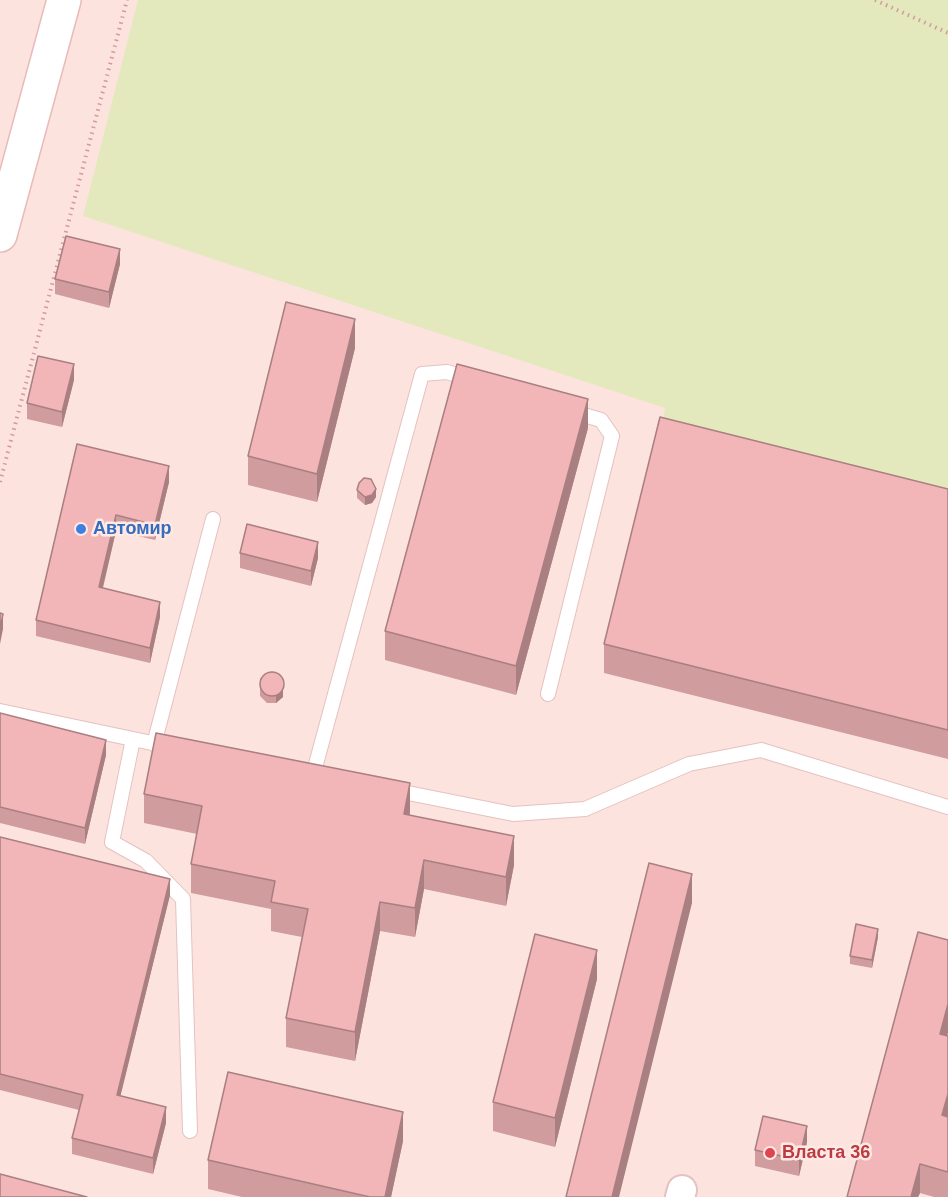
<!DOCTYPE html>
<meta charset="utf-8">
<style>
body{margin:0}
canvas{display:block;background:#fce3de}
</style>
<canvas width="948" height="1197"></canvas>
<script>
const g = document.querySelector('canvas').getContext('2d');
g.lineJoin = 'round';
function fill(path, color) {
  g.fillStyle = color;
  g.fill(path, 'evenodd');
}
function poly(rows) {
  const path = new Path2D();
  for (const r of rows) {
    if (r.length === 3) {
      path.moveTo(r[0] + r[2], r[1]);
      path.arc(r[0], r[1], r[2], 0, 2 * Math.PI);
      continue;
    }
    path.moveTo(r[0], r[1]);
    for (let i = 2; i < r.length; i += 2) path.lineTo(r[i], r[i + 1]);
  }
  return path;
}
function strokePath(path, color, width, dash) {
  g.strokeStyle = color;
  g.lineWidth = width;
  g.lineCap = dash ? 'butt' : 'round';
  g.setLineDash(dash || []);
  g.stroke(path);
}
function write(font, color, halo, rows, align = 'center') {
  g.font = font + ' Helvetica,sans-serif';
  g.lineWidth = 5;
  g.setLineDash([]);
  g.textBaseline = 'middle';
  g.strokeStyle = halo;
  g.fillStyle = color;
  for (const [text, x, y, turn = 0] of rows) {
    g.save();
    g.translate(x, y);
    g.rotate((+turn || 0) * Math.PI / 180);
    g.textAlign = isNaN(turn) ? turn : align;
    if (halo) g.strokeText(text, 0, 0);
    g.fillText(text, 0, 0);
    g.restore();
  }
}
fill(poly([
 [138,0,948,0,948,518,660,446,665,408,83,216]
]), '#e3e9bd');
const lane = poly([
 [548,694,612,436,601,420,570,411],
 [0,711,171,747],
 [133,739,112,842,146,861,183,899,190,1131],
 [154,744,213,519],
 [313,775,422,374,447,372,472,380],
 [393,790,513,814,585,809,689,764,761,750,948,807]
]);
const street = poly([
 [680,1197,682,1190]
]);
const secondary = poly([
 [0,235,64,0]
]);
strokePath(lane, '#e5c1c0', 16);
strokePath(street, '#e5c1c0', 32);
strokePath(secondary, '#e7bbba', 36);
strokePath(poly([
 [875,0,948,33],
 [0,482,127,0]
]), '#d6999d', 4, [1.5, 4.5]);
strokePath(lane, '#fff', 14);
strokePath(street, '#fff', 28);
strokePath(secondary, '#fff', 33);
fill(poly([
 [120,264,109,308,55,294,55,279],
 [355,348,317,502,248,485,248,456],
 [74,380,62,427,27,419,27,403],
 [588,428,516,695,385,660,385,631],
 [77,444,169,482,155,540,116,531,103,588,160,617,150,663,36,636,36,620],
 [948,489,948,759,604,673,604,644],
 [357,490,376,497,372,503,365,505,357,498],
 [240,553,318,558,311,586,240,568],
 [260,678,283,697,276,703,267,703,260,696],
 [0,713,106,755,85,844,0,823],
 [144,794,410,812,409,816,514,865,506,906,424,889,415,937,380,931,355,1061,286,1047,286,1018,302,937,271,931,271,909,191,893,191,864,197,834,144,823],
 [0,837,170,895,120,1096,166,1123,153,1174,72,1154,72,1138,79,1110,0,1090],
 [878,937,872,968,850,964,850,956],
 [597,979,555,1147,493,1131,493,1102],
 [947,1036,948,1036,948,1197,934,1197,920,1193,918,1197,847,1197],
 [403,1141,391,1197,242,1197,208,1189,208,1160],
 [807,1142,799,1176,755,1166,755,1150]
]), '#d09c9e');
fill(poly([
 [120,249,120,264,109,308,109,292],
 [355,319,355,348,317,502,317,474],
 [74,364,74,380,62,427,62,412],
 [588,399,588,428,516,695,516,666],
 [169,466,169,482,155,540,155,525],
 [376,489,376,497,372,503,365,505,365,497],
 [116,515,116,531,99,603,99,587],
 [318,542,318,558,311,586,311,571],
 [160,602,160,617,150,663,150,648],
 [3,614,3,629,0,644,0,629],
 [283,679,283,697,276,703,276,695],
 [106,740,106,755,85,844,85,828],
 [410,783,410,812,404,843,404,814],
 [514,836,514,865,506,906,506,877],
 [424,860,424,889,415,937,415,908],
 [692,874,692,903,619,1197,612,1197],
 [170,879,170,895,117,1110,117,1095],
 [380,902,380,931,355,1061,355,1032],
 [878,929,878,937,872,968,872,960],
 [597,950,597,979,555,1147,555,1118],
 [948,1004,948,1033,940,1063,940,1034],
 [948,1094,948,1123,942,1115],
 [166,1107,166,1123,153,1174,153,1158],
 [403,1112,403,1141,391,1197,385,1197],
 [807,1126,807,1142,799,1176,799,1160],
 [920,1164,920,1193,918,1197,911,1197]
]), '#a97f81');
const building = poly([
 [66,236,120,249,109,292,55,279,66,236],
 [286,302,355,319,317,474,248,456,286,302],
 [38,356,74,364,62,412,27,403,38,356],
 [457,364,588,399,516,666,385,631,457,364],
 [660,417,948,489,948,730,604,644,660,417],
 [77,444,169,466,155,525,116,515,99,587,160,602,150,648,36,620,77,444],
 [364,478,371,479,376,489,372,495,365,497,357,490,359,483,364,478],
 [247,524,318,542,311,571,240,553,247,524],
 [0,613,3,614,0,629,0,613],
 [272,684,12],
 [0,713,106,740,85,828,0,807,0,713],
 [156,733,410,783,404,814,514,836,506,877,424,860,415,908,380,902,355,1032,286,1018,308,909,271,902,275,881,191,864,202,806,144,794,156,733],
 [0,837,170,879,117,1095,166,1107,153,1158,72,1138,83,1095,0,1074,0,837],
 [649,863,692,874,612,1197,566,1197,649,863],
 [856,924,878,929,872,960,850,956,856,924],
 [918,932,948,940,948,1004,940,1034,948,1036,948,1094,942,1115,948,1117,948,1172,920,1164,911,1197,847,1197,918,932],
 [535,934,597,950,555,1118,493,1102,535,934],
 [228,1072,403,1112,385,1197,370,1197,208,1160,228,1072],
 [763,1116,807,1126,799,1160,755,1150,763,1116],
 [0,1174,87,1197,0,1197,0,1174]
]);
fill(building, '#f2b5b8');
strokePath(building, '#a97f81', 1.5);
for (const [x, y, r, color] of [
 [81,529,6,"#3f7fe0"],
 [770,1153,6,"#e0444e"]
]) {
  const dot = new Path2D();
  dot.arc(x, y, r, 0, 2 * Math.PI);
  g.fillStyle = color;
  g.fill(dot);
  strokePath(dot, '#ffe9e4', 2);
}
write('bold 18px', '#366cbe', '#ffe9e4', [
 ["Автомир",93,529]
], 'left');
write('bold 18px', '#be3a42', '#ffe9e4', [
 ["Власта 36",782,1153]
], 'left');
</script>
